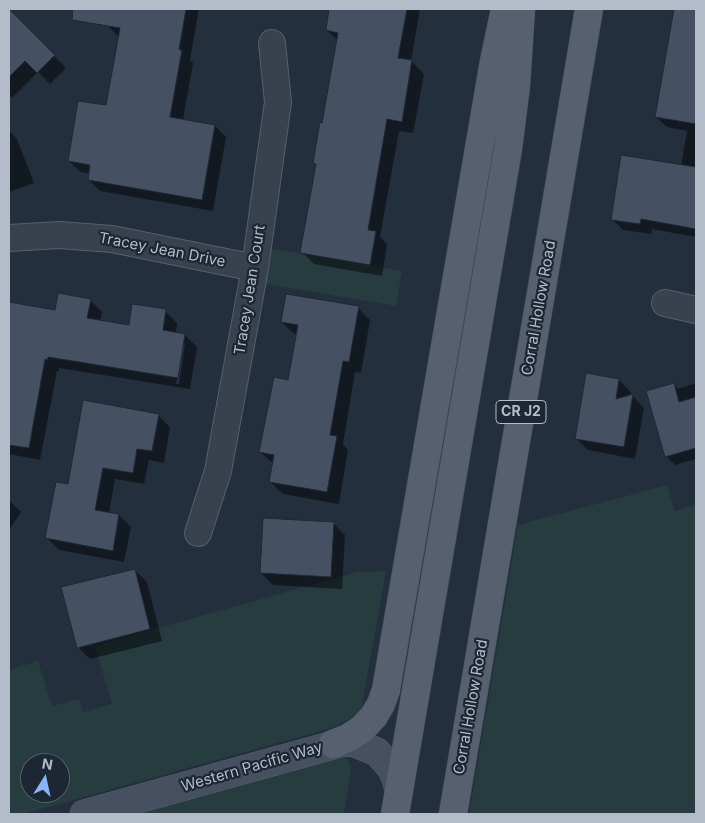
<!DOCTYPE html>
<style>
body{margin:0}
#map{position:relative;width:705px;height:823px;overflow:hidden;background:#242f3e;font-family:Inter,sans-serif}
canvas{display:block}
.frame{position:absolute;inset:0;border:10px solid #b4bcc9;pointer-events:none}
.north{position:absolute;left:20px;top:753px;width:50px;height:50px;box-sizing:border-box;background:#1d2633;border:1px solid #59626f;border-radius:50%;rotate:10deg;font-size:14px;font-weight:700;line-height:20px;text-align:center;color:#b4bcc9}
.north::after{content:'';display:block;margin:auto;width:18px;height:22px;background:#8ab4f8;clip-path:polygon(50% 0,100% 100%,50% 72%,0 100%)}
</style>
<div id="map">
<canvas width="705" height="823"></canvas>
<div class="frame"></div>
<div class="north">N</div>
</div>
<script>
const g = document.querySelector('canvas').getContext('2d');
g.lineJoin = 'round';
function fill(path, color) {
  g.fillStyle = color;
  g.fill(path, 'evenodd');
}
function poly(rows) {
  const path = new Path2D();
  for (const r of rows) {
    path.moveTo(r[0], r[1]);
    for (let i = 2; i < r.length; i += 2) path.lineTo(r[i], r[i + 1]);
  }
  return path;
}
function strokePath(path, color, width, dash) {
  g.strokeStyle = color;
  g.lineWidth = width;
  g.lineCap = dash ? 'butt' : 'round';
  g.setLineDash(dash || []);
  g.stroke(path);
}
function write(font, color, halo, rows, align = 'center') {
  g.font = font + ' Inter,sans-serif';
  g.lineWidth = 4.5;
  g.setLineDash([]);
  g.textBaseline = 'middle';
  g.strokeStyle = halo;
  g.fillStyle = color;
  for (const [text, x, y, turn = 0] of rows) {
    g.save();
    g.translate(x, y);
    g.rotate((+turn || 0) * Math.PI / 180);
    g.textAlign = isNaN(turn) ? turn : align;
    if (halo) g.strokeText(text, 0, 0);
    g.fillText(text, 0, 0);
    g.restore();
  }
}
fill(poly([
 [266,248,402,271,396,306,260,283],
 [667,485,675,511,696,505,696,814,469,814,518,525],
 [386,571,362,705,359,711,354,717,331,728,23,814,9,814,9,670,38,661,52,706,79,699,83,712,112,704,95,646,357,572],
 [30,763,60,763,60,793,30,793],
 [333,756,343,757,348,760,351,768,344,814,111,814]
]), '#263c3f');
fill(poly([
 [110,9,199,9,190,60,193,63,183,120,215,126,226,137,213,211,100,191,89,180,90,174,81,172,69,161,107,107,119,37,107,25],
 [331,9,420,9,411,61,424,74,413,133,399,131,380,237,387,244,382,276,314,264,302,252,317,166,314,163,323,124,338,41,327,30],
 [675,9,696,9,696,237,652,229,651,234,623,230,613,220,681,166,687,131,667,127,656,117],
 [9,11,66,68,50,84,38,72,12,98,9,95],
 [9,130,17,139,34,183,9,192],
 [90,300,102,312,100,321,130,327,165,311,177,323,176,334,185,335,197,347,190,389,59,368,59,371,57,371,40,460,9,454,9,303,56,311],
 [182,343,185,343,179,384,176,384],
 [358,308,370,320,361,373,355,372,343,444,348,450,339,504,283,494,270,482,274,464,260,452,289,381,297,335,294,334,282,322],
 [619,380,631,392,630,397,633,396,644,408,635,459,588,450,576,438],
 [696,383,696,459,675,465,667,457,648,392,674,384,678,389],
 [158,415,170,427,164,463,149,460,144,484,115,479,109,513,119,515,131,527,124,562,59,550,47,538,69,486],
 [9,500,21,512,9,530],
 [333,523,345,535,342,589,273,585,261,573],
 [135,570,147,582,162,641,90,659,78,647]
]), '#0007');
const building = poly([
 [9,9,55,55,37,73,25,61,9,77,9,9],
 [73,9,186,9,179,50,182,50,170,117,215,125,202,200,88,180,90,165,68,161,78,101,106,105,120,28,72,20,73,9],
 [329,9,407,9,398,58,412,60,402,122,387,119,368,230,376,231,370,265,300,253,316,164,313,163,320,122,322,123,338,33,326,30,329,9],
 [674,9,696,9,696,124,655,117,674,9],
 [621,155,696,167,696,229,641,219,640,224,611,220,621,155],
 [58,293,91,299,87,318,129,325,132,304,166,309,163,330,185,334,178,378,48,357,47,360,45,359,29,448,9,445,9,302,55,310,58,293],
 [286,294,359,306,349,362,343,361,330,435,337,436,327,492,269,482,274,455,259,452,274,377,288,380,298,325,281,322,286,294],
 [586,373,619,379,616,399,633,394,624,447,575,439,586,373],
 [674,383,679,402,696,397,696,448,665,457,646,391,674,383],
 [83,400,159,414,152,451,137,449,133,473,103,468,95,510,119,514,113,551,45,538,56,482,68,484,83,400],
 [263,518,334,522,331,577,260,573,263,518],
 [135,569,150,629,77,648,61,587,135,569]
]);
fill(building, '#455162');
strokePath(building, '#1f2835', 1);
const street = poly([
 [9,238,59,235,112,239,255,268],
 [665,303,696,310],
 [198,533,218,471,255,268,278,102,272,43]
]);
const secondary = poly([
 [84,814,344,742,355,743,377,752,392,769,396,779,399,790]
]);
const primary = poly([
 [333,744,348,738,362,729,374,716,381,704,386,690,494,61,505,9],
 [395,814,508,149,516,86,521,9],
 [453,814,589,9]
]);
strokePath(street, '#565f6c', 28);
strokePath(secondary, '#565f6c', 29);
strokePath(primary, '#414a57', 29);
strokePath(street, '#38414e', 26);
strokePath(secondary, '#465061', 28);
strokePath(primary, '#56606e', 28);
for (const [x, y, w] of [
 [521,412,50]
]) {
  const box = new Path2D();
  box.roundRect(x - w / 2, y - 11.5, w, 23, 4);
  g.fillStyle = '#1d2633';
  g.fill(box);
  strokePath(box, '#b4bcc9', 1);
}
write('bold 14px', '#b4bcc9', null, [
 ["CR J2",521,412]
]);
write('15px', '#b4bcc9', '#1d2633', [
 ["Tracey Jean Drive",162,250,11],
 ["Tracey Jean Court",250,290,-81],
 ["Corral Hollow Road",539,308,-80],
 ["Corral Hollow Road",471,707,-80],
 ["Western Pacific Way",252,767,-16]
]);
</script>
